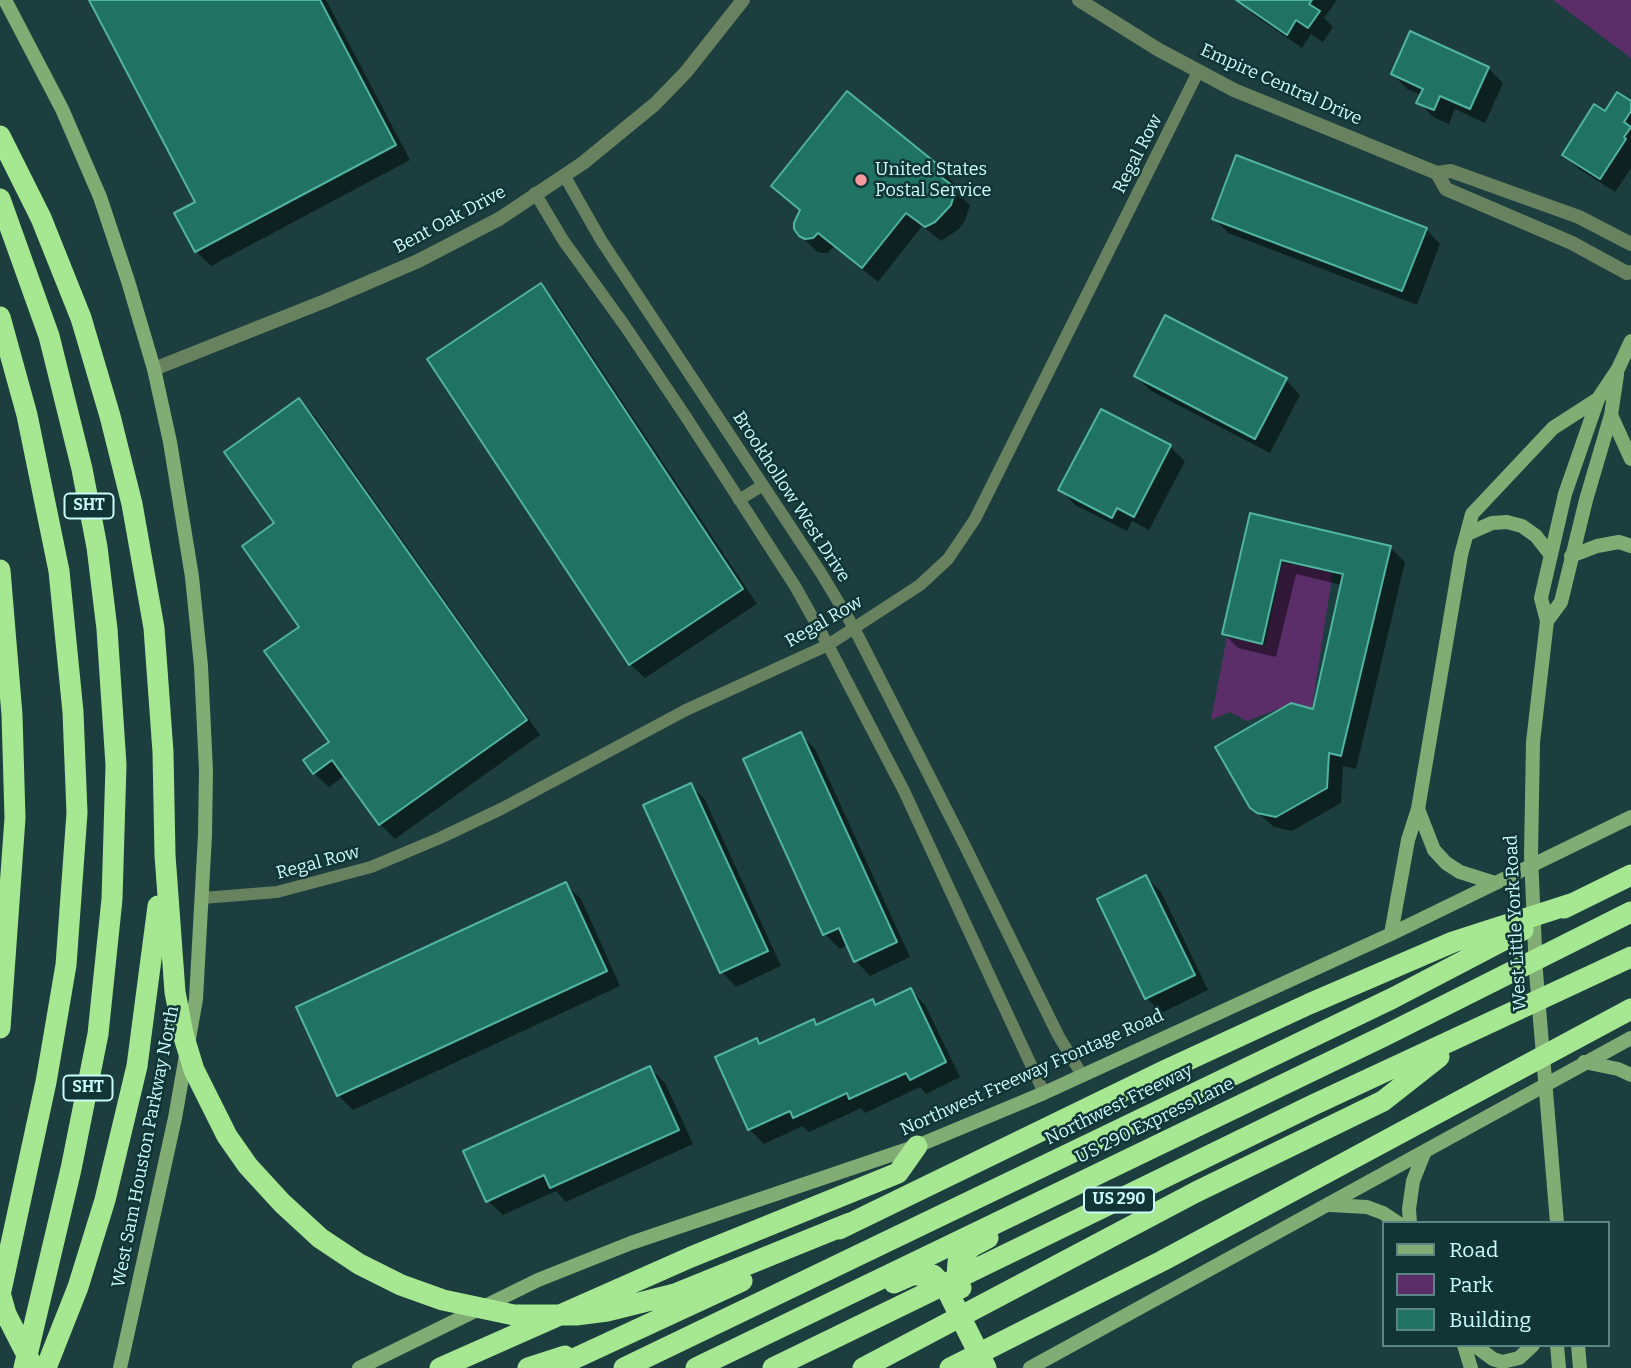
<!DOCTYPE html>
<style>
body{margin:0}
#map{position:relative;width:1631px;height:1368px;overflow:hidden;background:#1c3e3f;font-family:Bitter,serif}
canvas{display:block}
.legend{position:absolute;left:1382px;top:1221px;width:228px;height:126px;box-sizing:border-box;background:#113435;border:2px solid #5b8485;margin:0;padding:9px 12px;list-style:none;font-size:21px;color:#cbfcfd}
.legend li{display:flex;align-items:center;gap:14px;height:35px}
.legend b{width:35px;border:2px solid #5b8485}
</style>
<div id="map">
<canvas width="1631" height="1368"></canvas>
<ul class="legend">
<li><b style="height:9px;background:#81ac74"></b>Road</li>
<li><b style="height:19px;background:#5c2e69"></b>Park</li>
<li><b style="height:19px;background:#207263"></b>Building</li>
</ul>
</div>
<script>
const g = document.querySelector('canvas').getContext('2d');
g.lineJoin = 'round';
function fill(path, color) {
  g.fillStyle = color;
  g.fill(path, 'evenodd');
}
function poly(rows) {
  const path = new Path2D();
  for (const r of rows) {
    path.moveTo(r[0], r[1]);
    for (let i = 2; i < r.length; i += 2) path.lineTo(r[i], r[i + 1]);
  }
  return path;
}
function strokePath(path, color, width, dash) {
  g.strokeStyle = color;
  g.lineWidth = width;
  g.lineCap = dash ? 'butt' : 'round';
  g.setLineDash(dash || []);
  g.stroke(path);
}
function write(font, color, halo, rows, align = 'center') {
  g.font = font + ' Bitter,serif';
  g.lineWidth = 5;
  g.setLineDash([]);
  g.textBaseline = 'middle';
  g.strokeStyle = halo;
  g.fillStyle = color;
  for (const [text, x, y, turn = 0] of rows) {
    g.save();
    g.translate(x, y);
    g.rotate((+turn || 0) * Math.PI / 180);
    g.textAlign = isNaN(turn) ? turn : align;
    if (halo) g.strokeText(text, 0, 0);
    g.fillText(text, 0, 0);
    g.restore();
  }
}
fill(poly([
 [1553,0,1631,0,1631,58],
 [1282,563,1333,570,1311,714,1295,715,1288,705,1247,721,1230,712,1211,720,1227,637,1265,645]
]), '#5c2e69');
fill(poly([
 [91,0,326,0,410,160,211,266,196,251,198,203],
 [1337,0,1324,18,1333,27,1323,42,1311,34,1302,48,1254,15,1239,1],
 [1488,68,1503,83,1485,123,1455,109,1449,124,1433,117,1419,102,1422,95,1407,89,1393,74],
 [1631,103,1631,168,1615,192,1579,169,1564,155,1606,114],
 [941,169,955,184,952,188,970,205,965,220,959,229,941,241,922,226,878,282,834,246,828,253,821,253,816,251,800,235,802,212,774,186],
 [1214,218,1426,229,1440,244,1417,305,1228,233],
 [541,286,555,300,757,604,645,678,630,664],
 [1136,376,1286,380,1300,395,1270,453,1151,391],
 [299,401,314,415,540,735,395,839,380,824,345,775,329,787,314,773,331,742,276,523],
 [1170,447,1185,461,1149,530,1132,521,1127,531,1075,505,1061,490],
 [1252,515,1390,547,1405,562,1356,769,1343,766,1341,803,1292,831,1274,827,1251,807,1314,711,1342,585,1296,574,1276,657,1238,648,1224,634],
 [800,734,815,749,910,957,870,976,856,961,848,945,840,949,825,934],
 [691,785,705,800,781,966,736,987,722,972],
 [1146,877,1161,892,1208,990,1161,1013,1147,998,1099,900],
 [566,885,581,899,620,986,353,1110,338,1095],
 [911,990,925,1005,960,1077,926,1094,920,1087,865,1113,861,1108,809,1132,803,1126,764,1144,749,1129,756,1041,761,1045,813,1022,817,1026,872,1001,877,1006],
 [650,1068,665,1083,693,1144,566,1202,556,1191,503,1215,488,1201]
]), '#0007');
const building = poly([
 [89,0,320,0,396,145,195,252,174,213,195,202,89,0],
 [1236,0,1312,0,1309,4,1320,11,1308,28,1296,20,1287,35,1236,0],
 [1410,31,1489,67,1470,109,1440,96,1434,110,1416,103,1423,89,1391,74,1410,31],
 [847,91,942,168,937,174,956,188,951,205,935,222,925,227,906,213,862,268,818,233,813,238,805,239,799,236,794,229,794,223,800,210,771,186,847,91],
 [1617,92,1631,101,1631,111,1624,122,1631,127,1624,137,1626,139,1600,179,1562,155,1594,104,1605,111,1617,92],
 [1236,155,1427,228,1402,291,1212,219,1236,155],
 [541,283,743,589,629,665,427,359,541,283],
 [1165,315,1287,378,1255,439,1134,376,1165,315],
 [299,398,527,720,379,825,332,760,313,774,303,760,329,742,264,651,299,627,242,546,274,523,224,452,299,398],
 [1101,409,1171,445,1134,517,1117,508,1112,518,1058,490,1101,409],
 [1250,513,1391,546,1341,756,1329,753,1327,788,1276,817,1257,813,1250,808,1215,747,1291,703,1313,709,1343,574,1281,560,1262,644,1222,634,1250,513],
 [801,732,897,942,854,962,839,928,823,935,743,759,801,732],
 [691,783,768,951,720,973,643,805,691,783],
 [1146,875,1195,975,1145,999,1097,899,1146,875],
 [566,882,607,971,337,1096,296,1007,566,882],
 [911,988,946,1062,910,1080,906,1073,849,1099,847,1093,793,1118,790,1111,748,1130,715,1057,757,1038,759,1044,814,1019,816,1025,873,999,875,1005,911,988],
 [650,1066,679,1130,550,1188,544,1175,486,1202,463,1151,650,1066]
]);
fill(building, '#207263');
strokePath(building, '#50b4a0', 2);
strokePath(poly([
 [564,175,601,240,821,573,854,628,964,844,1058,1035,1082,1075],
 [535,193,563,240,625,326,686,417,795,586,828,645,904,791,1044,1093],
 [739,500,763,485],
 [203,898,277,892,371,867,440,838,501,809,686,710,828,645,920,585,948,559,975,519,1198,72]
]), '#68825f', 12);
strokePath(poly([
 [1079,0,1159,50,1234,90,1437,173,1451,171,1579,217,1631,244],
 [1437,173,1446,189,1572,243,1627,273,1631,272],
 [154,369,325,301,418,261,499,219,583,163,655,104,686,72,743,0]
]), '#68825f', 14);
strokePath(poly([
 [5,0,62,109,100,197,128,281,154,369,170,442,192,577,201,666,206,771,205,835,196,999,175,1118,120,1368],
 [1611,415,1631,459],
 [1467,534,1492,523,1507,522,1522,526,1536,536,1550,554],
 [1571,556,1597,546,1619,542,1631,546],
 [1547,621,1561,602,1586,500,1611,415,1617,375],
 [1418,809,1434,850,1446,863,1460,872,1495,883],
 [1391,934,1408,840,1418,809,1461,555,1472,514,1553,428,1598,399],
 [1584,1062,1618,1069,1631,1075],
 [1330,1205,1367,1207,1383,1213,1398,1223],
 [1410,1223,1409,1209,1413,1181,1425,1151],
 [1557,1223,1536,972,1531,855,1533,742,1547,621,1541,598,1565,494,1598,399,1618,369,1631,341],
 [1464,1345,1471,1368],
 [1474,1345,1493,1359,1502,1362,1519,1358,1533,1345],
 [1557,1345,1559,1368],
 [1578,1345,1580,1368],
 [359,1368,538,1280,631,1243,917,1146,1044,1093,1391,934,1631,817],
 [1030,1368,1631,1038]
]), '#81ac74', 14);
strokePath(poly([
 [0,136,41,218,81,318,110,416,132,504,154,628,163,752,165,855,175,992,183,1034,194,1070,227,1136,248,1166,282,1203,320,1238,359,1264,401,1285,443,1300,514,1315,576,1315,607,1311,675,1294,850,1223],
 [0,199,49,336,82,469,97,547,107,629,116,765,112,899,98,1034,71,1169,24,1368],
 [0,317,27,415,59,571,73,712,77,813,66,965,46,1082,0,1295],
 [0,570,12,715,15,818,0,1028],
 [1564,908,1631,875],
 [839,1229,1164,1071,1309,1004,1453,942,1574,903],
 [894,1283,912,1275,933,1275,946,1288,986,1368],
 [961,1288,957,1276,958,1262,971,1247,988,1238],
 [0,1293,6,1314,30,1361],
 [46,1368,78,1287,105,1200,137,1066,158,906],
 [440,1368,691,1257,898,1173,917,1146],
 [528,1368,565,1356],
 [554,1368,742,1281],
 [624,1368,1393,998,1523,930],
 [696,1368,1384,1036,1631,912],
 [773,1368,1313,1105,1631,957],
 [863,1368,1196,1192,1383,1101,1439,1057],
 [950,1368,1162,1261,1631,1009]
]), '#a6e891', 21);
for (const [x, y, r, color] of [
 [861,180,7,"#f59b9d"]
]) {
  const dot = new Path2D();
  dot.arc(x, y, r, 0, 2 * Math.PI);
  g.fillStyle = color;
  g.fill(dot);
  strokePath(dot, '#113435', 2.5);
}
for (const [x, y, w] of [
 [89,506,49],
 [88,1088,49],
 [1119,1200,70]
]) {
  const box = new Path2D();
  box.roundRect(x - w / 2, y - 12.5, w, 25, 5);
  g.fillStyle = '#113435';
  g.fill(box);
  strokePath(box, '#cbfcfd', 2);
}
write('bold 16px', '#cbfcfd', null, [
 ["SHT",89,506],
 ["SHT",88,1088],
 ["US 290",1119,1200]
]);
write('18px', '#cbfcfd', '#113435', [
 ["Empire Central Drive",1281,85,24],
 ["Regal Row",1138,154,-63],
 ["Bent Oak Drive",450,220,-28],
 ["Brookhollow West Drive",791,497,57],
 ["Regal Row",824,622,-30],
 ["Regal Row",318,863,-15],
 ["West Little York Road",1516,923,-93],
 ["Northwest Freeway Frontage Road",1032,1073,-24],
 ["Northwest Freeway",1119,1105,-26],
 ["US 290 Express Lane",1155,1121,-26],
 ["West Sam Houston Parkway North",146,1147,-79]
]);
write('18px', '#cbfcfd', '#113435', [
 ["United States",875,170],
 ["Postal Service",875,191]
], 'left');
</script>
